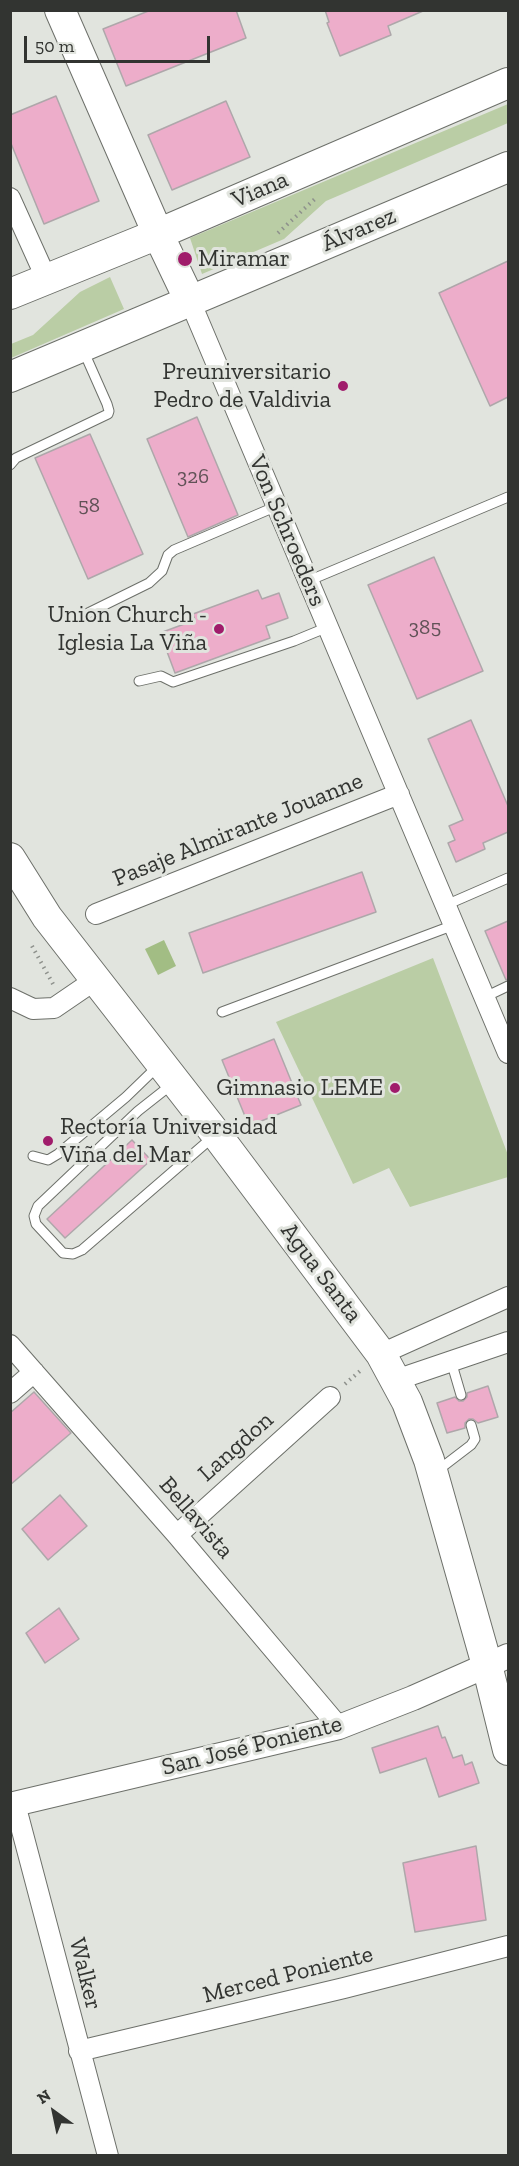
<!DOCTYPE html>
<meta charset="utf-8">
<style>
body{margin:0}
#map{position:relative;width:519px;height:2166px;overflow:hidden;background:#e1e4de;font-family:"Zilla Slab",serif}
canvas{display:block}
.frame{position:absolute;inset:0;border:12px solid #323431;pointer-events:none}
.north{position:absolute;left:24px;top:2082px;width:60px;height:60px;-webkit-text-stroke:4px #e1e4de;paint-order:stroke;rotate:327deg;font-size:16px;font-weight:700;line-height:24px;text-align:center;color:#323431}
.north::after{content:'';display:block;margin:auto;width:21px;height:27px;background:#323431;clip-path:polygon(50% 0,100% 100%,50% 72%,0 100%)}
.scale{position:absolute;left:24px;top:36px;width:186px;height:27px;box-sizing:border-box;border:3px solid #323431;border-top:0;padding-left:8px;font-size:18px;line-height:21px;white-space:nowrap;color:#323431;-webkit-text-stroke:4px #e1e4de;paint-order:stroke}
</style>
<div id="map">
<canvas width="519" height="2166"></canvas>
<div class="frame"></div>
<div class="north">N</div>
<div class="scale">50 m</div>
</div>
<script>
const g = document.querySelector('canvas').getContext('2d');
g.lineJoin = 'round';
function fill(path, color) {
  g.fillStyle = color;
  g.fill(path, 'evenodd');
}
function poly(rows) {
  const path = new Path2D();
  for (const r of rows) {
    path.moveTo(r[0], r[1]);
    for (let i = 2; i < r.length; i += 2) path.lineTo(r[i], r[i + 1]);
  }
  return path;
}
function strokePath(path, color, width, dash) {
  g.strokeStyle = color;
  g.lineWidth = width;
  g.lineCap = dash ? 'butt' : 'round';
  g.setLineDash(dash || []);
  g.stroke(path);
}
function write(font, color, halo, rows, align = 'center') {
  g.font = font + ' "Zilla Slab",serif';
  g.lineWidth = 6;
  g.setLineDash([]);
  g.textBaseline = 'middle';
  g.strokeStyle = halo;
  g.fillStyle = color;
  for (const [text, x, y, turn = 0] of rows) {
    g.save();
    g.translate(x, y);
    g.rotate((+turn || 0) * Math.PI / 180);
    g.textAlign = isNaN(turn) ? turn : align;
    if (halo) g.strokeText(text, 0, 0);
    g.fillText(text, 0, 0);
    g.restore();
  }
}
fill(poly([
 [508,104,508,123,326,201,284,239,202,274,190,238],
 [110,277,124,309,11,358,11,344,33,335,80,292],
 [433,958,508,1155,508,1177,410,1207,389,1168,353,1184,276,1022]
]), '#bacda5');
fill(poly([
 [164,940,176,966,158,975,145,949]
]), '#a2bd84');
const building = poly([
 [151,10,236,10,246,38,126,86,103,29,151,10],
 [325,10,423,10,423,11,388,26,391,35,340,56,327,23,329,22,325,10],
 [56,96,99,201,44,224,10,141,10,115,56,96],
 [226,101,250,157,172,190,148,135,226,101],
 [508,261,508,397,490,406,439,293,508,261],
 [197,417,238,515,188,537,147,439,197,417],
 [90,434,143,554,88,579,35,458,90,434],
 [434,557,483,671,417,699,368,585,434,557],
 [258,590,262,599,279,593,288,618,266,626,270,638,175,673,160,633,195,620,193,614,258,590],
 [471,720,508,806,508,832,483,843,485,849,456,862,448,843,455,840,449,826,463,820,428,739,471,720],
 [362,872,376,912,203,973,189,933,362,872],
 [508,921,508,979,506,980,485,931,508,921],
 [274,1039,301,1105,249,1126,222,1060,274,1039],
 [132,1140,151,1160,65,1238,47,1219,132,1140],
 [488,1386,498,1417,478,1423,473,1419,469,1419,465,1423,465,1428,447,1433,437,1403,455,1397,459,1401,463,1401,467,1397,467,1393,488,1386],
 [34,1392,71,1433,10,1485,10,1413,34,1392],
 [60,1495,87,1526,48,1560,22,1529,60,1495],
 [59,1608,79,1639,45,1663,26,1633,59,1608],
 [438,1726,442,1738,445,1737,453,1758,462,1755,465,1765,472,1762,479,1783,439,1797,426,1758,380,1773,372,1748,438,1726],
 [476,1846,486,1920,415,1932,403,1863,476,1846]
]);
fill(building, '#edadca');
strokePath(building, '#aea7aa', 1.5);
const service = poly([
 [10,465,16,458,108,414,109,411,107,404,84,352],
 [308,581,508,497],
 [80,617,149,583,162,571,168,555,174,550,277,506],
 [139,681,161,676,173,682,294,641,328,627],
 [446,905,508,878],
 [485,997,508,986],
 [222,1012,454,925],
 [171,1085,138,1111,38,1206,34,1216,36,1224,63,1253,73,1254,82,1250,214,1136],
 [33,1156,48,1160,58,1154,126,1097,157,1067],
 [451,1361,461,1395],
 [437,1471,471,1445,475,1439,471,1425]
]);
const minor = poly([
 [10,198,47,280],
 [190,301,508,1053],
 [96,914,399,794],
 [10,998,33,1009,54,1008,95,980],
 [10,1345,177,1535,339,1727],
 [381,1354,508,1297],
 [396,1380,508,1342],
 [10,1393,34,1372],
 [177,1535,330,1397],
 [15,1804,108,2156],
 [79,2051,344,1988,508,1946]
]);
const tertiary = poly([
 [10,1805,339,1727,413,1698,508,1656]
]);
const primary = poly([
 [60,10,158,234,190,301],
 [10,294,158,234,508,83],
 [10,377,508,167],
 [10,858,47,917,216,1134,381,1354,407,1402,429,1460,487,1665,508,1750]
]);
strokePath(service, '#6d706a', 11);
strokePath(minor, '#6d706a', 22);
strokePath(tertiary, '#6d706a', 26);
strokePath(primary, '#6d706a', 32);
strokePath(poly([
 [278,233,317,197],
 [32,946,53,984],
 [345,1384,360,1371]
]), '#8e918c', 4, [1.5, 4.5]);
strokePath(service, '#fff', 9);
strokePath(minor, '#fff', 20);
strokePath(tertiary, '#fff', 24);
strokePath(primary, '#fff', 30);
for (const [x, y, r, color] of [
 [185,259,8,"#a01c6b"],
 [343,386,6,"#a01c6b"],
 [219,629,6,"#a01c6b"],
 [395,1088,6,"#a01c6b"],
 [48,1141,6,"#a01c6b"]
]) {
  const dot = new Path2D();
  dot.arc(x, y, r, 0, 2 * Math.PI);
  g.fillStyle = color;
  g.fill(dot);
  strokePath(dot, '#e1e4de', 2);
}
write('21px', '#615257', null, [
 ["326",193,477],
 ["58",89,506],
 ["385",425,628]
]);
write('24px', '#323431', '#e1e4de', [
 ["Viana",260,190,-23],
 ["Álvarez",359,230,-23],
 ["Von Schroeders",287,531,67],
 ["Pasaje Almirante Jouanne",238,830,-22],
 ["Agua Santa",321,1273,53],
 ["Langdon",236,1447,-42],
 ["Bellavista",196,1518,49],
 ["San José Poniente",252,1746,-14],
 ["Walker",85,1974,76],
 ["Merced Poniente",288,1975,-14]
]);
write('24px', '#323431', '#e1e4de', [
 ["Miramar",198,259,"left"],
 ["Preuniversitario",331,372],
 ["Pedro de Valdivia",331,400],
 ["Union Church -",207,615],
 ["Iglesia La Viña",207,643],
 ["Gimnasio LEME",383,1088],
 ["Rectoría Universidad",60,1127,"left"],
 ["Viña del Mar",60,1155,"left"]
], 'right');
</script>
